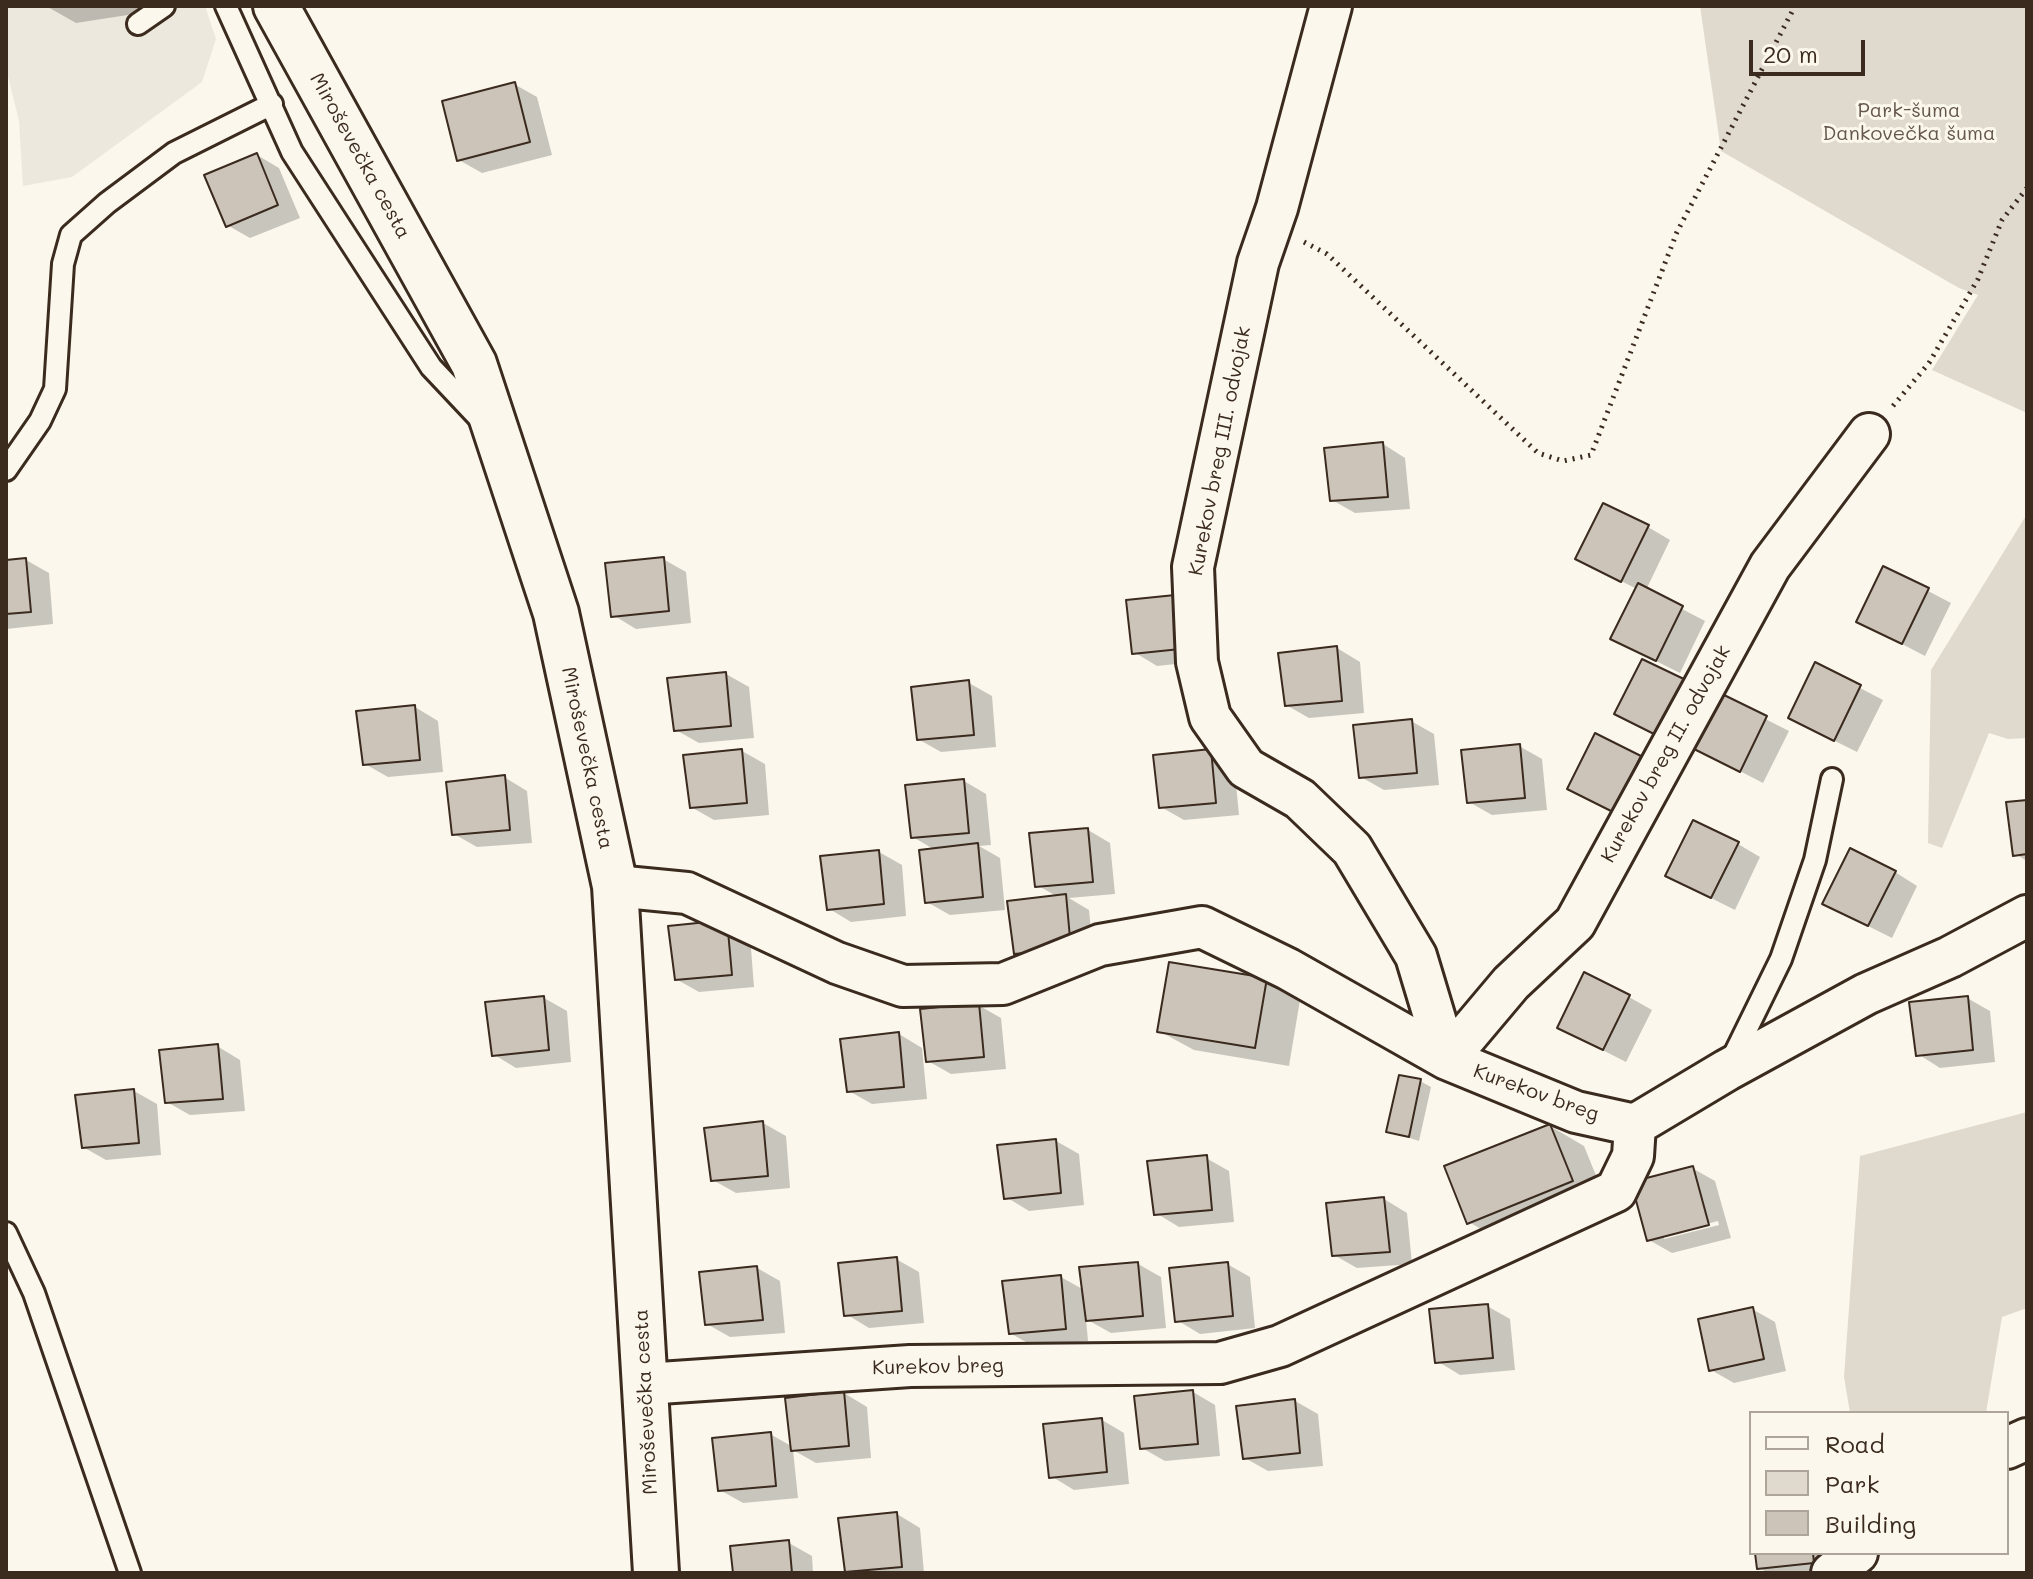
<!DOCTYPE html>
<meta charset="utf-8">
<style>
body{margin:0}
#map{position:relative;width:2033px;height:1579px;overflow:hidden;background:#fbf7ec;font-family:Mali,sans-serif}
canvas{display:block}
.frame{position:absolute;inset:0;border:8px solid #3b2a1e;pointer-events:none}
.legend{position:absolute;left:1749px;top:1411px;width:260px;height:144px;box-sizing:border-box;background:#fbf7ec;border:2px solid #aea59a;margin:0;padding:10px 14px;list-style:none;font-size:24px;color:#3b2a1e}
.legend li{display:flex;align-items:center;gap:16px;height:40px}
.legend b{width:40px;border:2px solid #aea59a}
.scale{position:absolute;left:1749px;top:40px;width:116px;height:36px;box-sizing:border-box;border:4px solid #3b2a1e;border-top:0;padding-left:10px;font-size:24px;line-height:28px;white-space:nowrap;color:#3b2a1e;-webkit-text-stroke:6px #fbf7ec;paint-order:stroke}
</style>
<div id="map">
<canvas width="2033" height="1579"></canvas>
<div class="frame"></div>
<ul class="legend">
<li><b style="height:10px;background:#fbf7ec"></b>Road</li>
<li><b style="height:22px;background:#dfd9ce"></b>Park</li>
<li><b style="height:22px;background:#ccc4b9"></b>Building</li>
</ul>
<div class="scale">20 m</div>
</div>
<script>
const g = document.querySelector('canvas').getContext('2d');
g.lineJoin = 'round';
function fill(path, color) {
  g.fillStyle = color;
  g.fill(path, 'evenodd');
}
function poly(rows) {
  const path = new Path2D();
  for (const r of rows) {
    path.moveTo(r[0], r[1]);
    for (let i = 2; i < r.length; i += 2) path.lineTo(r[i], r[i + 1]);
  }
  return path;
}
function strokePath(path, color, width, dash) {
  g.strokeStyle = color;
  g.lineWidth = width;
  g.lineCap = dash ? 'butt' : 'round';
  g.setLineDash(dash || []);
  g.stroke(path);
}
function write(font, color, halo, rows, align = 'center') {
  g.font = font + ' Mali,sans-serif';
  g.lineWidth = 6;
  g.setLineDash([]);
  g.textBaseline = 'middle';
  g.strokeStyle = halo;
  g.fillStyle = color;
  for (const [text, x, y, turn = 0] of rows) {
    g.save();
    g.translate(x, y);
    g.rotate((+turn || 0) * Math.PI / 180);
    g.textAlign = isNaN(turn) ? turn : align;
    if (halo) g.strokeText(text, 0, 0);
    g.fillText(text, 0, 0);
    g.restore();
  }
}
fill(poly([
 [6,6,205,6,216,39,202,82,72,177,23,186,19,121,6,68]
]), '#ede8dd');
fill(poly([
 [1700,6,2027,6,2027,413,1932,370,1978,295,1959,288,1721,151],
 [2027,514,2027,738,2008,739,1989,733,1942,848,1928,843,1931,670],
 [2027,1112,2027,1308,2002,1317,1986,1413,1850,1413,1844,1377,1860,1156]
]), '#dfd9ce');
fill(poly([
 [46,6,159,6,160,10,76,23],
 [514,84,537,97,552,155,482,173,459,160],
 [257,155,279,168,300,218,250,238,227,225],
 [1383,444,1405,458,1410,509,1355,513,1332,500],
 [1648,527,1670,540,1646,590,1705,621,1680,673,1636,651,1637,589,1601,571],
 [663,559,686,572,691,623,636,629,613,615],
 [26,560,49,573,53,624,6,629,6,562],
 [1884,568,1951,603,1925,656,1858,621],
 [1184,596,1212,660,1157,666,1134,652],
 [1337,648,1360,662,1364,713,1309,718,1286,705],
 [1816,665,1883,700,1857,752,1813,730],
 [726,674,749,687,754,738,699,743,676,730],
 [969,683,992,696,996,747,941,752,918,739],
 [1722,697,1789,731,1763,783,1697,749],
 [415,707,438,721,443,772,388,777,365,764],
 [1411,721,1434,734,1439,785,1384,790,1361,777],
 [1519,746,1542,759,1547,810,1492,815,1469,802],
 [742,751,765,764,769,815,714,820,691,807],
 [1211,751,1234,764,1239,815,1184,820,1161,807],
 [1640,758,1662,771,1637,823,1593,801],
 [504,777,527,791,532,843,477,847,454,834],
 [964,781,986,794,991,845,979,846,1000,858,1005,910,950,915,927,902,935,850,913,837],
 [2027,802,2027,861,2015,854],
 [1088,830,1110,843,1115,894,1069,898,1089,910,1094,961,1039,966,1016,953,1058,897,1037,885],
 [1738,844,1760,857,1735,910,1691,888],
 [879,852,902,865,906,916,851,922,828,908],
 [1895,872,1917,886,1892,938,1848,916],
 [670,928,750,936,754,987,699,992,676,979],
 [1266,980,1300,1000,1289,1066,1194,1050,1159,1031],
 [1629,997,1652,1010,1626,1062,1559,1028],
 [544,998,567,1011,571,1062,516,1068,493,1054],
 [1967,998,1990,1011,1995,1062,1940,1068,1918,1054],
 [978,1005,1001,1018,1006,1069,951,1074,928,1061],
 [899,1034,922,1048,927,1099,872,1104,849,1091],
 [217,1046,240,1060,245,1111,190,1115,167,1102],
 [1420,1081,1431,1087,1419,1141,1388,1131],
 [134,1091,157,1104,161,1155,106,1160,83,1147],
 [763,1123,786,1136,790,1188,736,1193,713,1180],
 [1550,1126,1584,1146,1606,1200,1503,1242,1469,1222],
 [1056,1141,1079,1154,1084,1205,1029,1211,1006,1197],
 [1206,1158,1229,1171,1234,1222,1179,1227,1156,1213],
 [1692,1168,1715,1181,1731,1238,1672,1253,1649,1240],
 [1718,1221,1719,1225,1664,1239,1664,1235],
 [1384,1199,1407,1213,1412,1264,1357,1268,1334,1255],
 [896,1259,919,1272,924,1323,869,1328,846,1314],
 [1138,1264,1161,1277,1166,1328,1111,1333,1086,1319,1088,1341,1033,1346,1010,1333,1061,1277,1084,1290],
 [1227,1264,1250,1277,1255,1328,1200,1334,1177,1320],
 [757,1268,780,1281,785,1333,730,1337,707,1324],
 [1487,1306,1510,1319,1515,1370,1460,1375,1437,1361],
 [1752,1309,1775,1322,1786,1371,1734,1383,1711,1370],
 [1193,1392,1215,1405,1220,1456,1165,1461,1142,1448],
 [844,1393,867,1407,871,1458,816,1463,793,1450,798,1498,743,1503,720,1490,770,1434,793,1447],
 [1295,1401,1318,1414,1323,1466,1268,1471,1245,1458],
 [1102,1420,1124,1433,1129,1484,1074,1490,1051,1476],
 [897,1514,920,1528,924,1573,847,1570],
 [789,1543,812,1556,813,1573,735,1573],
 [1757,1553,1834,1553,1836,1573,1768,1573,1758,1567]
]), '#0003');
const building = poly([
 [515,82,530,142,457,161,442,101,515,82],
 [257,153,278,205,226,227,204,175,257,153],
 [1383,442,1388,497,1330,501,1324,448,1383,442],
 [1603,503,1649,525,1621,582,1575,559,1603,503],
 [664,557,669,611,611,617,605,563,664,557],
 [26,558,31,612,6,614,6,560,26,558],
 [1883,566,1929,588,1902,644,1856,622,1883,566],
 [1638,583,1683,606,1656,661,1610,639,1638,583],
 [1185,594,1190,648,1132,654,1126,600,1185,594],
 [1337,646,1342,701,1285,706,1278,653,1337,646],
 [1642,659,1688,681,1660,737,1614,714,1642,659],
 [1815,662,1861,685,1834,741,1788,718,1815,662],
 [726,672,731,726,674,731,667,678,726,672],
 [969,680,974,735,917,740,911,687,969,680],
 [1722,694,1767,716,1740,772,1694,749,1722,694],
 [415,705,420,760,363,765,356,711,415,705],
 [1412,719,1417,773,1359,778,1353,725,1412,719],
 [1595,733,1641,756,1613,812,1567,789,1595,733],
 [1520,744,1525,798,1467,803,1461,750,1520,744],
 [742,749,747,803,690,808,683,755,742,749],
 [1211,749,1216,803,1159,808,1153,755,1211,749],
 [505,775,510,830,452,835,446,782,505,775],
 [964,779,969,833,911,838,905,785,964,779],
 [2027,800,2027,854,2013,856,2006,802,2027,800],
 [1693,820,1739,842,1711,898,1665,876,1693,820],
 [1088,828,1093,882,1035,887,1029,833,1088,828],
 [978,843,983,897,925,903,919,850,978,843],
 [1850,848,1896,871,1868,926,1822,904,1850,848],
 [879,850,884,904,827,910,820,856,879,850],
 [1066,894,1071,949,1014,954,1007,901,1066,894],
 [727,920,732,975,675,980,668,926,727,920],
 [1169,962,1267,978,1255,1048,1157,1032,1169,962],
 [1584,972,1630,995,1603,1050,1557,1028,1584,972],
 [544,996,549,1050,492,1056,485,1002,544,996],
 [1968,996,1973,1050,1916,1056,1909,1002,1968,996],
 [979,1003,984,1057,926,1062,920,1009,979,1003],
 [899,1032,904,1087,847,1092,840,1039,899,1032],
 [218,1044,223,1099,165,1103,159,1050,218,1044],
 [1399,1075,1421,1079,1409,1137,1386,1132,1399,1075],
 [134,1089,139,1143,82,1148,75,1095,134,1089],
 [763,1121,768,1176,711,1181,704,1128,763,1121],
 [1550,1124,1573,1181,1467,1224,1444,1166,1550,1124],
 [1056,1139,1061,1193,1004,1199,997,1145,1056,1139],
 [1207,1155,1212,1210,1154,1215,1147,1161,1207,1155],
 [1693,1166,1709,1225,1647,1241,1631,1182,1693,1166],
 [1384,1197,1390,1252,1332,1256,1326,1203,1384,1197],
 [897,1257,902,1311,844,1316,838,1263,897,1257],
 [1138,1262,1143,1316,1086,1321,1079,1267,1138,1262],
 [1228,1262,1233,1316,1175,1322,1169,1268,1228,1262],
 [757,1266,763,1320,705,1325,699,1272,757,1266],
 [1061,1275,1066,1329,1009,1334,1002,1281,1061,1275],
 [1488,1304,1493,1358,1435,1363,1429,1309,1488,1304],
 [1753,1307,1764,1359,1709,1371,1698,1319,1753,1307],
 [1193,1390,1198,1444,1140,1449,1134,1396,1193,1390],
 [844,1391,849,1446,791,1451,785,1398,844,1391],
 [1295,1399,1300,1453,1243,1459,1236,1406,1295,1399],
 [1102,1418,1107,1472,1049,1478,1043,1424,1102,1418],
 [771,1432,776,1486,718,1491,712,1438,771,1432],
 [897,1512,902,1567,845,1572,838,1518,897,1512],
 [789,1540,792,1573,733,1573,730,1546,789,1540],
 [1755,1553,1813,1553,1814,1563,1757,1569,1755,1553]
]);
fill(building, '#ccc4b9');
strokePath(building, '#3b2a1e', 2);
const service = poly([
 [226,6,292,152,431,367,480,419],
 [138,24,164,6],
 [6,470,40,421,55,389,63,264,71,235,107,203,174,153,272,104],
 [1730,1063,1781,959,1815,860,1832,779],
 [6,1233,34,1293,130,1573]
]);
const minor = poly([
 [1331,6,1277,208,1258,263,1193,567,1197,662,1210,717,1246,768,1300,799,1352,849,1416,956,1447,1059],
 [615,886,687,893,837,963,903,986,1003,984,1100,945,1202,927,1288,969,1447,1059,1576,1112,1635,1125],
 [1447,1059,1511,983,1575,923,1770,566,1869,434],
 [1635,1125,1727,1070,1866,994,1950,957,2027,916],
 [645,1384,910,1366,1220,1363,1280,1346,1616,1191,1633,1156,1635,1125],
 [2007,1448,2027,1439],
 [1832,1573,1857,1553]
]);
const secondary = poly([
 [276,6,474,364,556,613,615,886,656,1573]
]);
strokePath(service, '#3b2a1e', 26);
strokePath(minor, '#3b2a1e', 46);
strokePath(secondary, '#3b2a1e', 50);
strokePath(poly([
 [1304,242,1327,254,1538,453,1563,461,1591,455,1677,232,1795,6],
 [1893,406,1929,363,1978,279,2002,220,2027,188]
]), '#3b2a1e', 5, [2, 6]);
strokePath(service, '#fbf7ec', 20);
strokePath(minor, '#fbf7ec', 40);
strokePath(secondary, '#fbf7ec', 44);
write('20px', '#64564a', '#fbf7ec', [
 ["Park-šuma",1909,111],
 ["Dankovečka šuma",1909,134]
]);
write('20px', '#3b2a1e', '#fbf7ec', [
 ["Miroševečka cesta",360,156,61],
 ["Kurekov breg III. odvojak",1220,451,-79],
 ["Kurekov breg II. odvojak",1666,754,-61],
 ["Miroševečka cesta",587,758,78],
 ["Kurekov breg",1536,1093,20],
 ["Kurekov breg",938,1367,-1],
 ["Miroševečka cesta",646,1402,-93]
]);
</script>
